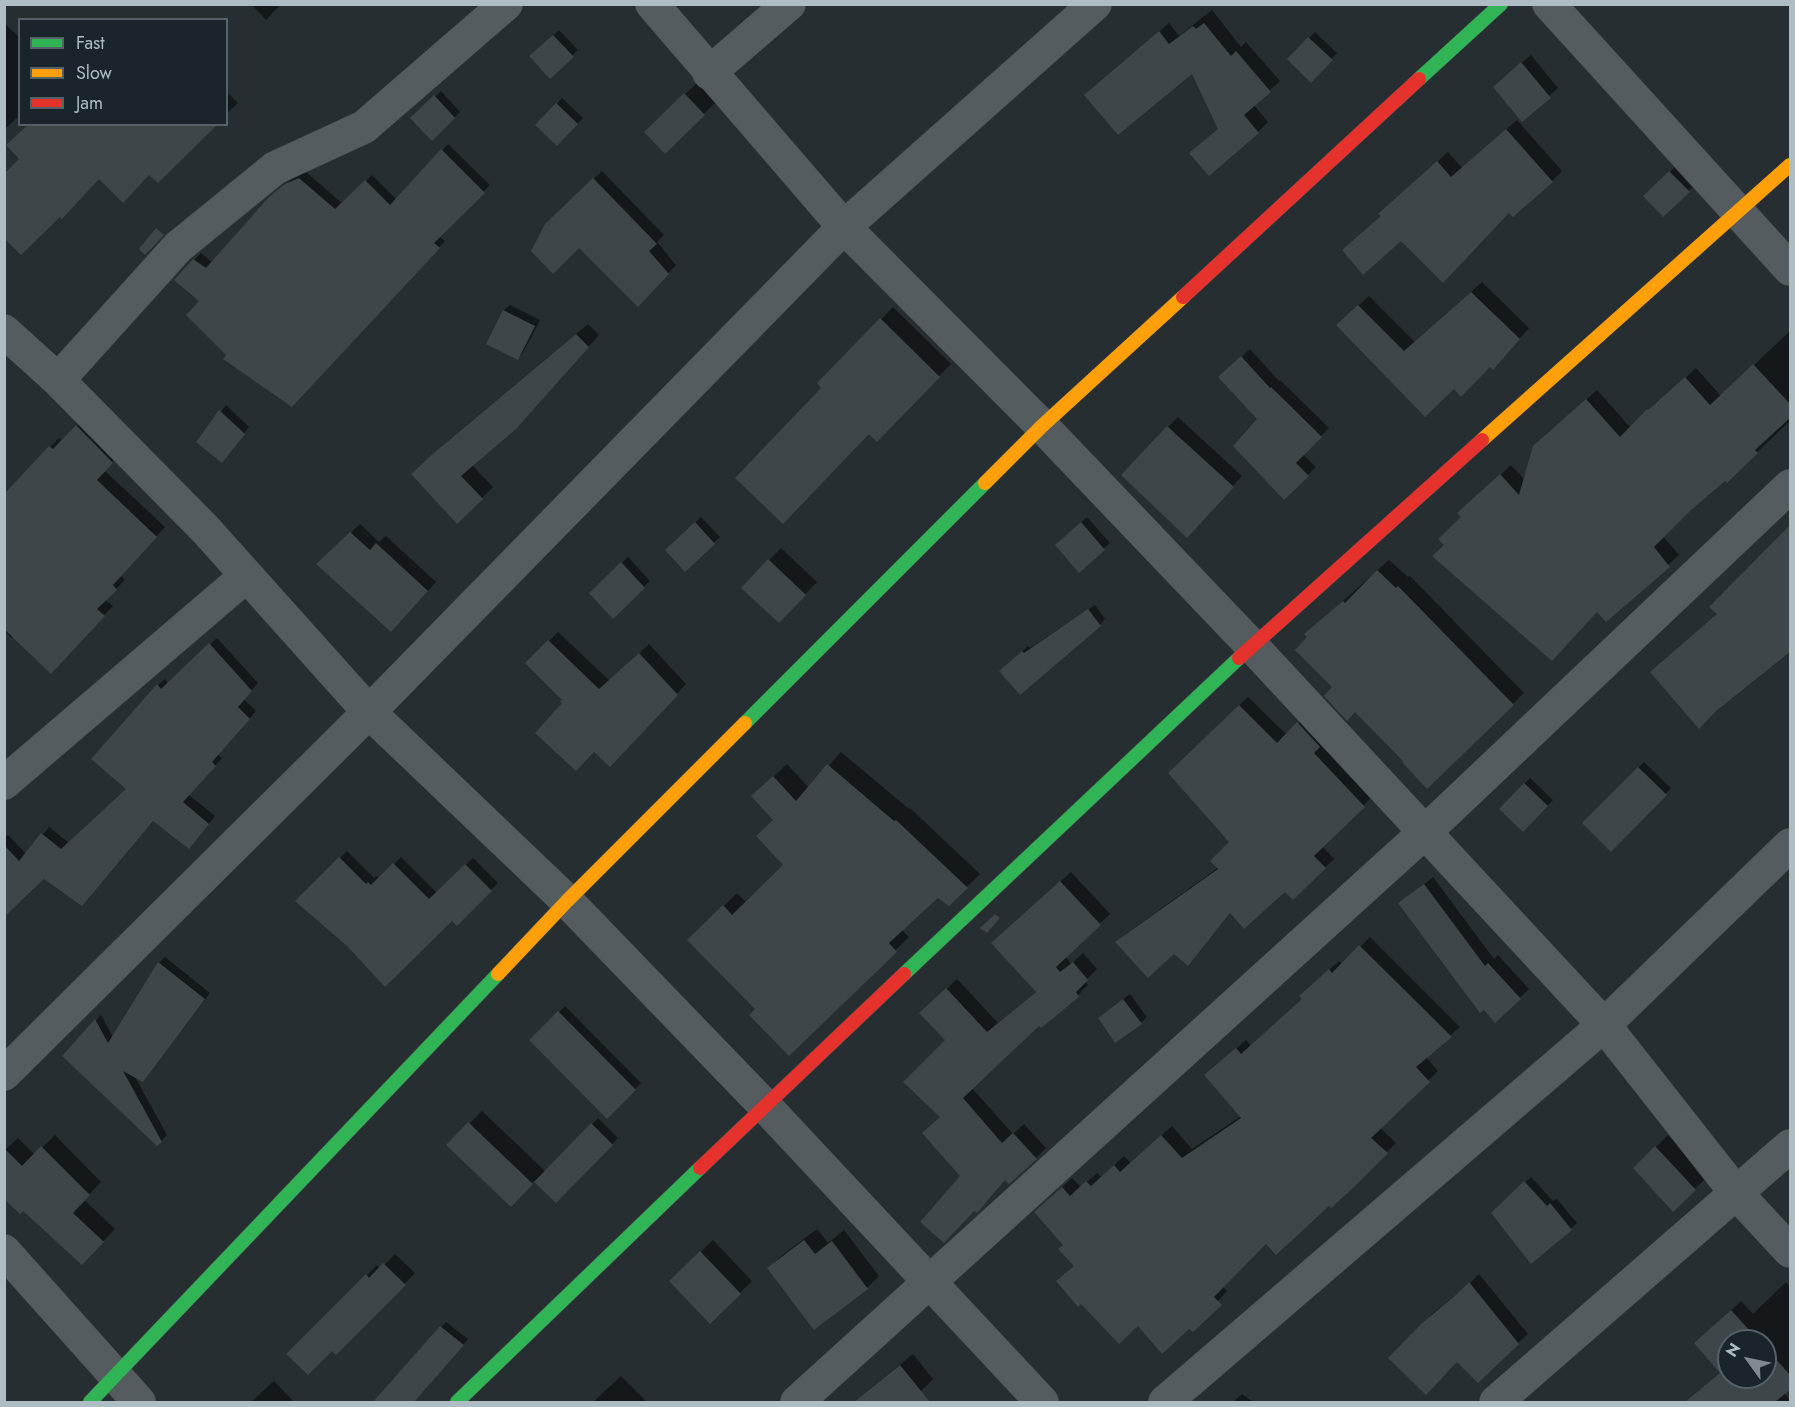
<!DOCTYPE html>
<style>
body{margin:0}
#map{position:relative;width:1795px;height:1407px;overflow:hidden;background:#262e31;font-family:Jost,sans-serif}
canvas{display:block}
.frame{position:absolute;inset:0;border:6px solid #aebcc3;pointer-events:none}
.legend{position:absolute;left:18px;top:18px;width:210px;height:108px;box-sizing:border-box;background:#1a252b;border:2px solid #556168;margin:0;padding:8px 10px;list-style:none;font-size:18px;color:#aebcc3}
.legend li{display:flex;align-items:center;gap:12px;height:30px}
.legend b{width:30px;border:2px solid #556168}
.north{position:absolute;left:1717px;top:1329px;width:60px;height:60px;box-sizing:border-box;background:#1a252b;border:2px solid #556168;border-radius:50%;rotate:303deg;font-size:16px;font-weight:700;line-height:24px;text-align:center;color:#aebcc3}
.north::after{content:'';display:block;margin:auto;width:21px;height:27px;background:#7e8a90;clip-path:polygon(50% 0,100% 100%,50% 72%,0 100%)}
</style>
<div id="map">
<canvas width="1795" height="1407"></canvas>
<div class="frame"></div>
<ul class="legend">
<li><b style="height:8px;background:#30b455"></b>Fast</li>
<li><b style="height:8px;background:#ff9f0a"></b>Slow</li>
<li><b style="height:8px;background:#e5322d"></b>Jam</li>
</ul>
<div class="north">N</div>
</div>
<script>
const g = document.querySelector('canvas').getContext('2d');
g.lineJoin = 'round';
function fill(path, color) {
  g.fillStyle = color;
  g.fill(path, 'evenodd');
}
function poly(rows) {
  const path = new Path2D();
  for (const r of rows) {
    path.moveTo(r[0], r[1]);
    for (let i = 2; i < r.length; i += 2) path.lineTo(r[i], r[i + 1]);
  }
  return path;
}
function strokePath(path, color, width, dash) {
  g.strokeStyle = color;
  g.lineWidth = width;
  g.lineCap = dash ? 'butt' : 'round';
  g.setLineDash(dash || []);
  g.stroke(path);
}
fill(poly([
 [251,4,281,4,266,20],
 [1212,10,1241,47,1246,42,1280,81,1254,105,1268,122,1258,132,1191,153,1219,128,1193,71,1096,85,1169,23,1179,36],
 [4,23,20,38,20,115,5,129],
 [559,30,578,50,550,77,532,56],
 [1315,32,1337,53,1311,81,1289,59],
 [1531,55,1558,88,1522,120,1504,78],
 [698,82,716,102,665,152,646,132],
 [226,91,238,103,226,114],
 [441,91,460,112,432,139,412,118],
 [562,98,583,118,557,144,538,125],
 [1517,120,1562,171,1552,181,1509,211,1390,204,1448,152,1462,168],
 [448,144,490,185,439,236,445,241,299,399,228,355,201,301,176,279,201,253,213,263,277,191,293,178,306,172,343,204,372,175,397,200],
 [1682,160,1701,179,1663,215,1645,196],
 [602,171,664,235,657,242,676,265,638,305,579,246,546,225],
 [1482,282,1529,328,1503,358,1454,387,1348,315,1369,296,1415,342],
 [510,305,540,320,523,353,517,359,488,344,504,310],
 [893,307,951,364,889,428,819,383],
 [588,324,599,335,527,416,472,465,493,487,482,498,424,463,448,441],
 [1790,331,1790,421,1727,481,1726,479,1689,510,1663,536,1679,555,1606,620,1598,610,1445,544,1470,503,1511,465,1525,480,1545,436,1597,390,1631,428,1658,400,1660,401,1696,368,1721,396],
 [1250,349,1279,381,1280,380,1329,428,1303,454,1316,467,1284,498,1259,419,1228,369],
 [226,405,249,427,228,455,198,442],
 [85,417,121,453,104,470,165,527,120,575,125,580,105,600,113,606,51,671,14,636,11,638,4,629,4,496,59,438,62,441],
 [1178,417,1242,476,1197,526,1168,427],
 [701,517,720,537,685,570,667,550],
 [1087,517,1110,543,1079,571,1062,540],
 [360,524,379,542,386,536,436,582,400,622,318,564],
 [781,548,817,582,779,621,743,588],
 [628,557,650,581,613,617,591,593],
 [1389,560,1408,577,1410,576,1524,693,1427,787,1405,761,1334,687,1310,637,1306,634],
 [1095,605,1105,619,1100,625,1007,665,1028,646,1030,648],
 [558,632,610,681,649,644,686,684,620,755,564,703,564,699,527,663],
 [217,638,258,683,244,699,256,711,218,755,222,758,189,795,215,816,196,840,154,819,44,877,4,915,4,838,8,835,26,854,49,827,69,843,128,789,158,685,165,679,168,683],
 [1248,697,1287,735,1307,715,1372,797,1322,846,1334,859,1293,898,1285,890,1231,912,1188,964,1173,952,1117,942,1126,934,1219,867,1231,842,1170,773],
 [841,752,909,809,910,808,980,874,949,904,938,896,901,929,909,937,789,1054,757,1009,689,940,737,893,746,902,785,864,767,783,787,764,809,788],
 [1644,762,1671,788,1611,850,1584,823],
 [1530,778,1553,800,1523,830,1501,808],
 [347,851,374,878,376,876,380,879,401,857,437,893,473,858,498,883,457,923,452,919,348,945,297,901],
 [1071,872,1110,914,1065,956,1071,964,1083,953,1097,969,1085,981,1088,985,1078,995,1041,1026,1040,1024,972,1088,1013,1134,1024,1124,1046,1148,1036,1158,1006,1179,962,1176,941,1116,947,1040,932,1003,957,979,998,1023,1037,991,1003,933],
 [1433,877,1494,959,1498,955,1529,989,1495,1021,1400,904],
 [1370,937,1460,1027,1426,1057,1438,1071,1380,1128,1396,1143,1352,1187,1329,1204,1266,1242,1222,1286,1227,1291,1218,1301,1138,1324,1075,1265,1045,1203,1072,1178,1081,1187,1097,1173,1101,1177,1124,1156,1131,1163,1172,1126,1192,1149,1241,1116,1216,1066,1246,1040,1251,1046,1304,999,1311,986,1339,961,1343,965],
 [165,957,210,993,148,1074,134,1075,167,1135,161,1141,64,1056,101,1015,113,1037,159,963],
 [1130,994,1147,1017,1141,1023,1105,1013],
 [565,1006,641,1083,607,1117,531,1040],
 [482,1111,546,1172,598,1118,618,1138,556,1201,535,1180,511,1204,448,1145],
 [55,1135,101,1182,84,1200,115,1229,82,1263,4,1151,18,1138,35,1155],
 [1668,1135,1707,1177,1673,1210,1635,1168],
 [1531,1177,1553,1201,1557,1199,1577,1223,1532,1262,1493,1214],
 [817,1229,828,1243,844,1230,879,1276,867,1288,769,1268,781,1256],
 [713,1240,752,1281,710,1322,671,1281],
 [395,1254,415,1273,336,1353,332,1349,288,1354,377,1265,380,1269],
 [1479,1274,1528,1334,1518,1343,1390,1358,1432,1314,1466,1287],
 [1786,1282,1790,1287,1790,1387,1784,1393,1790,1400,1790,1402,1728,1402,1711,1382,1722,1372,1705,1334,1741,1301,1753,1314],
 [1729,1341,1765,1341,1765,1377,1729,1377],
 [446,1322,468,1339,413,1402,380,1402,377,1400],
 [913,1354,933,1379,921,1391,907,1402,854,1402],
 [621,1376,647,1402,593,1402],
 [274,1381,294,1402,251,1402],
 [1242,1394,1253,1402,1233,1402]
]), '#0007');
fill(poly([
 [1204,23,1231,56,1236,51,1271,92,1244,115,1259,133,1209,176,1189,153,1218,129,1192,74,1118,135,1084,95,1159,31,1169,44,1193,26,1196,29],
 [553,35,574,57,550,79,529,56],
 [1308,37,1333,60,1311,83,1287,59],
 [1521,62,1551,98,1522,122,1493,87],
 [684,93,705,115,665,154,644,132],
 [434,95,455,118,432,141,410,118],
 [556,103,578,124,557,146,535,125],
 [29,124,218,124,158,183,149,175,123,203,99,179,62,219,60,217,21,255,4,238,4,174,19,159,6,145],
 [1506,129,1553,182,1513,217,1509,213,1443,283,1401,241,1363,275,1342,250,1381,216,1378,214,1437,161,1451,177],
 [441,149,485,193,434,243,440,248,292,407,223,359,226,355,186,315,199,301,174,280,193,259,206,268,269,197,285,184,299,178,335,209,365,180,390,205],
 [1669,171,1690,192,1663,217,1643,196],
 [593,178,657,244,649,251,669,274,638,307,579,248,553,274,531,251,545,224],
 [156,228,164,235,145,255,139,249],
 [1471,292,1520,339,1493,370,1490,367,1461,397,1454,389,1425,417,1336,325,1358,305,1404,351],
 [503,310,535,326,518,360,486,344],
 [880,318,940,377,877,442,869,434,783,524,735,478,821,388,817,383],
 [576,334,589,347,516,429,461,476,483,499,457,524,411,474,435,452],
 [1241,356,1270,388,1271,387,1322,437,1296,463,1309,476,1284,500,1233,446,1257,419,1218,377],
 [1753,364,1791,405,1791,417,1755,450,1758,453,1727,483,1725,481,1690,511,1654,547,1670,567,1606,622,1597,612,1552,661,1432,556,1444,545,1438,539,1461,517,1457,513,1500,474,1519,495,1533,446,1586,399,1620,437,1647,409,1648,410,1685,377,1710,405],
 [219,410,245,434,222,463,196,442],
 [76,425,113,463,97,480,157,537,113,585,117,590,97,609,105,616,51,674,4,629,4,494,49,446,53,449],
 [1167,426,1234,487,1187,538,1121,475],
 [695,522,715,544,685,572,665,550],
 [1081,522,1105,550,1079,573,1055,545],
 [1791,524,1791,651,1716,711,1699,729,1650,672,1717,614,1709,607],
 [350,532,370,550,376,543,428,591,391,632,316,564],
 [768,559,806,595,779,623,741,588],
 [621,562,645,588,613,619,589,593],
 [1377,570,1396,588,1398,586,1514,705,1427,789,1402,762,1403,761,1355,712,1347,721,1324,696,1332,687,1295,650,1307,637,1304,634,1343,601,1345,603],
 [1088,609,1101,626,1020,695,999,671,1022,651,1024,653],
 [548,640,599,689,639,653,678,695,610,767,594,752,576,771,535,733,562,703,560,701,562,700,525,663],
 [209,643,252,691,238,707,250,719,212,762,216,766,183,802,209,824,189,849,153,821,82,906,44,879,4,917,4,845,19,861,41,833,61,849,126,789,91,759,157,684,161,689],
 [1239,705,1277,743,1297,722,1320,747,1314,753,1365,807,1314,856,1326,868,1293,900,1285,892,1244,929,1230,913,1188,966,1174,954,1148,978,1115,942,1218,869,1210,861,1229,842,1168,773],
 [827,764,894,821,896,820,968,888,949,906,938,898,889,943,897,952,789,1056,749,1015,755,1009,687,940,723,905,732,915,783,865,756,836,773,820,751,796,773,776,796,801],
 [1638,767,1667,795,1611,852,1582,823],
 [1524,783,1548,806,1523,832,1499,809],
 [339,857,366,884,368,882,371,885,393,863,429,899,465,864,492,891,457,926,452,921,385,987,347,946,295,901],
 [1060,881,1101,925,1056,967,1060,972,1073,962,1088,980,1076,992,1079,997,1041,1028,1039,1026,963,1098,1002,1143,1013,1133,1037,1159,1009,1184,1005,1180,977,1213,974,1211,944,1243,920,1222,960,1176,922,1133,940,1117,903,1082,945,1040,919,1013,946,988,987,1032,1036,992,991,943],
 [1424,884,1485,966,1488,963,1521,999,1495,1023,1484,1010,1480,1013,1398,903],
 [995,914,1000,918,987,933,980,928],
 [1359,945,1452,1037,1416,1067,1430,1082,1371,1138,1388,1153,1353,1188,1331,1208,1329,1206,1276,1255,1266,1244,1214,1297,1222,1305,1193,1332,1189,1329,1162,1354,1138,1326,1119,1344,1081,1304,1078,1307,1056,1281,1074,1266,1058,1249,1063,1245,1034,1212,1062,1187,1070,1196,1086,1181,1091,1186,1114,1165,1120,1172,1161,1135,1182,1158,1241,1118,1204,1075,1236,1048,1241,1054,1302,999,1299,996,1329,969,1332,973],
 [158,962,205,999,143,1082,123,1071,162,1142,157,1146,62,1056,95,1019,108,1043],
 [1123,999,1142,1024,1115,1043,1098,1018],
 [558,1011,636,1090,607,1119,529,1040],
 [468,1122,533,1184,511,1207,446,1145],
 [591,1123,613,1145,556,1203,534,1182],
 [41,1146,90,1195,73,1213,104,1242,82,1265,23,1211,20,1214,4,1199,4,1148,22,1166],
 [1655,1146,1696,1190,1673,1212,1633,1168],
 [1524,1181,1547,1206,1550,1203,1572,1230,1531,1264,1491,1213],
 [804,1240,815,1254,832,1241,868,1289,814,1330,767,1268],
 [700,1251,741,1294,710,1324,669,1281],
 [383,1263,406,1285,336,1355,332,1351,308,1375,286,1354,366,1274,369,1278],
 [1469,1282,1519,1344,1478,1383,1457,1362,1426,1395,1388,1358,1421,1324,1457,1294],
 [1731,1310,1759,1341,1729,1341,1729,1377,1765,1377,1765,1347,1791,1376,1791,1389,1775,1402,1685,1402,1720,1373,1694,1343],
 [440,1326,464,1345,414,1402,373,1402],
 [900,1365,930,1402,854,1402]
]), '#3f4649');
const street = poly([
 [652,4,844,227,1042,426,1252,646,1604,1025,1737,1194,1790,1251],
 [1549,4,1790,269],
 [709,73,789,4],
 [4,331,58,380,206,530,369,712,567,901,765,1106,1042,1402],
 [58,380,178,247,275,168,364,127,506,4],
 [4,783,246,576],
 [4,1074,369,712,844,227,1095,4],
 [4,1251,139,1402],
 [797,1402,1424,833,1790,486],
 [1165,1402,1604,1025,1790,845],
 [1496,1402,1790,1146]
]);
const fast = poly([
 [1419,79,1501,4],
 [745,723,985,483],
 [904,974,1239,658],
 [90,1402,498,974],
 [457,1402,700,1168]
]);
const slow = poly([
 [1482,440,1790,165],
 [985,483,1042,426,1183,297],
 [498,974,567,901,745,723]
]);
const jam = poly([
 [1183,297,1419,79],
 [1239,658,1482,440],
 [700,1168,904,974]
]);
strokePath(street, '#44494c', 34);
strokePath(fast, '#44494c', 15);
strokePath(slow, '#44494c', 15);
strokePath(jam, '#44494c', 15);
strokePath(street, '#555c5f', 33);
strokePath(fast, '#30b455', 14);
strokePath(slow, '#ff9f0a', 14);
strokePath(jam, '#e5322d', 14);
</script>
